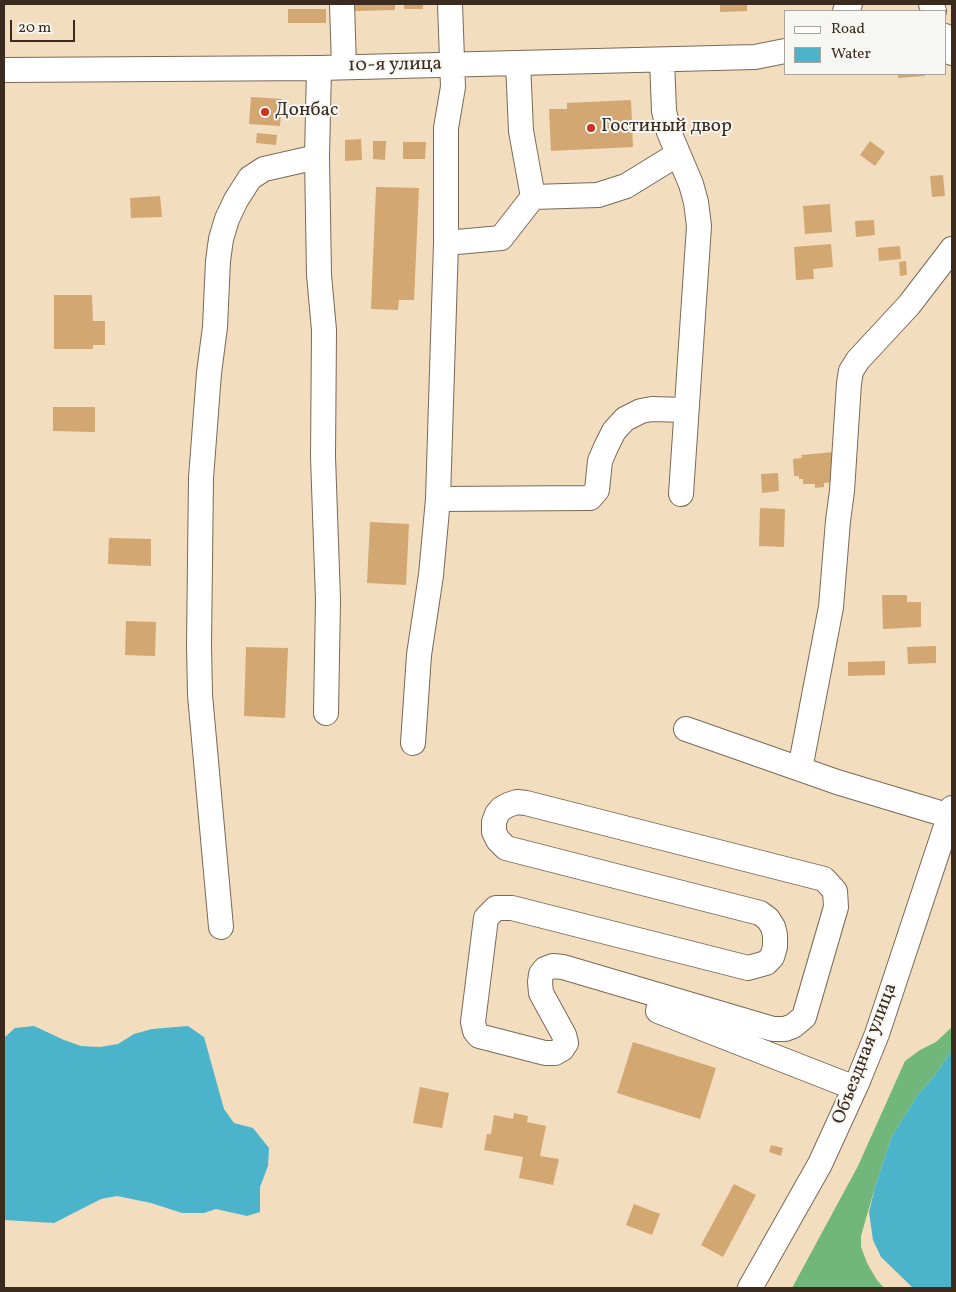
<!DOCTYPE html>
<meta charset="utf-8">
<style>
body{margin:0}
#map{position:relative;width:956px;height:1292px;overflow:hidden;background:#f2ddbf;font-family:Vollkorn,serif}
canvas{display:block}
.frame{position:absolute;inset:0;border:5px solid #3b2a1e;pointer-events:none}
.legend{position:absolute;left:784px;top:10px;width:162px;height:65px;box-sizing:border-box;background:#f6f6f2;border:1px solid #aba49d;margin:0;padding:6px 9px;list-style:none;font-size:15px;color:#3b2a1e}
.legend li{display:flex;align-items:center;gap:10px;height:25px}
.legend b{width:25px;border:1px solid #aba49d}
.scale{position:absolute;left:10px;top:20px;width:65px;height:22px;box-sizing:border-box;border:2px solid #3b2a1e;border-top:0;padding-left:6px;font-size:15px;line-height:18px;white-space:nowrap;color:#3b2a1e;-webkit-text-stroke:4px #f6f6f2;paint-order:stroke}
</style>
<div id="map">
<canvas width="956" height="1292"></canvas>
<div class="frame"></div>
<ul class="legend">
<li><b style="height:6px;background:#fff"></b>Road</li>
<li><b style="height:14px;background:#4cb4ca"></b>Water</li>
</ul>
<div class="scale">20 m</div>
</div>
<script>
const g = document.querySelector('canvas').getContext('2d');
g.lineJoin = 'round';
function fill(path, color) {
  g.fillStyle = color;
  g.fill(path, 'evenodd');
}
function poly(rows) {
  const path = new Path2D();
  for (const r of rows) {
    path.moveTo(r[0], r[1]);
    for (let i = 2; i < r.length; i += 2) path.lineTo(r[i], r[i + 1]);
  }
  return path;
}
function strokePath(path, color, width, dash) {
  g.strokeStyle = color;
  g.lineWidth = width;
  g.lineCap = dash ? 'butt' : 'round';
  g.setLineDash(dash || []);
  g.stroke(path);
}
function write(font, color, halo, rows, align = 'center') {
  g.font = font + ' Vollkorn,serif';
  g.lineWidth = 4;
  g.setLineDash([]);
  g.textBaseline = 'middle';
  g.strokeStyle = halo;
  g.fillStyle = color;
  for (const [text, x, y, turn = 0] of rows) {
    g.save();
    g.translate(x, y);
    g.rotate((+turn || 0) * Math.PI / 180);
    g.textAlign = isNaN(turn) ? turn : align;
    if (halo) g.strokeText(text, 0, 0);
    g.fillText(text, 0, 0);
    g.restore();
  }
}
fill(poly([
 [952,1027,952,1050,935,1075,917,1096,891,1138,875,1187,861,1236,861,1247,867,1263,877,1280,884,1288,792,1288,858,1166,905,1061,920,1050,936,1042]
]), '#71b67b');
fill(poly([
 [34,1026,64,1040,81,1046,100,1047,118,1044,134,1034,152,1029,188,1026,204,1037,224,1109,234,1123,253,1128,269,1148,268,1166,260,1187,260,1212,247,1216,216,1209,204,1213,182,1213,151,1203,117,1196,101,1199,54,1223,4,1220,4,1038,15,1028],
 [952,1050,952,1288,913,1288,881,1257,873,1240,869,1212,875,1187,891,1138,917,1096,935,1075]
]), '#4cb4ca');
fill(poly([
 [355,4,395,4,395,10,355,11],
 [404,4,423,4,423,9,404,9],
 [720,4,747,4,747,11,720,12],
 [288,9,326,9,326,23,288,23],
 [898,74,925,74,925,76,898,78],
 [251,97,282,99,280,126,249,124],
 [631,100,633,147,551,151,549,109,567,109,567,103],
 [257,133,277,135,276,145,256,143],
 [361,139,362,160,345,161,345,140],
 [373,141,386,141,385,160,373,159],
 [870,141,885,152,875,166,860,155],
 [403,142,426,142,425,159,403,159],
 [943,175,945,196,932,197,930,176],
 [376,187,419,188,414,300,399,300,398,310,371,309],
 [160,196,162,217,131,218,130,198],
 [830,204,832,232,805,234,803,206],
 [874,220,875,235,856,237,855,221],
 [831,244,833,267,813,269,814,279,796,280,794,247],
 [900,246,901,259,879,261,878,248],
 [906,261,907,275,900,276,899,262],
 [54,295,92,295,93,321,105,321,105,345,93,345,93,349,54,349],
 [53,407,95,407,95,432,53,431],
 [834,452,837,482,824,483,824,487,815,488,815,484,803,484,803,479,799,479,799,476,794,476,793,459,802,458,801,455],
 [778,473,779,491,762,493,761,474],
 [760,508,785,509,784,547,759,546],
 [370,522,409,524,406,585,367,583],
 [109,538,151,539,151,566,108,564],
 [882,595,907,595,907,602,921,602,921,627,883,629],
 [126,621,156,622,155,656,125,655],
 [936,646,936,663,908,664,907,647],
 [246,647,288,648,285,718,244,716],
 [885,661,885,675,848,676,848,662],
 [633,1042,716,1068,700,1119,617,1093],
 [420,1087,449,1093,442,1128,413,1123],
 [514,1113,528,1116,527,1122,546,1126,540,1156,559,1159,553,1185,519,1178,523,1157,484,1150,487,1134,491,1134,494,1115,513,1119],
 [771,1145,783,1148,781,1156,769,1152],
 [734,1184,756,1195,723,1257,701,1245],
 [634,1204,660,1214,652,1235,626,1225]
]), '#d3a771');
const minor = poly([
 [342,4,344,67],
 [931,4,934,11],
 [845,11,850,4],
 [945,36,952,53],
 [662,60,664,111,669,132,691,184,696,202,699,226,681,494],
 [518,63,521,131,533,197],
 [4,70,319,68,755,57,785,51],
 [317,157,319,275,324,330,323,457,328,600,326,713],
 [446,243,501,238,533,197,598,195,626,186,678,154],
 [438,499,590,498,597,490,600,461,606,447,614,431,625,419,641,411,652,409,686,410],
 [686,729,837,782,950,816],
 [413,743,419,655,431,575,438,499,446,243,446,128,453,87,450,4],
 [800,769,831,607,838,521,842,491,849,383,851,371,858,360,909,305,952,249],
 [517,802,526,803,824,879,835,891,836,907,804,1017,793,1026,785,1029,773,1029,563,967,553,966,545,969,541,974,540,982,541,993,564,1035,566,1043,562,1049,555,1053,545,1053,479,1036,475,1031,473,1022,486,918,496,908,512,908,748,968,766,963,772,957,775,947,775,935,773,927,768,919,760,913,506,848,498,840,494,832,494,822,497,814,501,809,508,805,517,802],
 [221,927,200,695,199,645,201,478,209,373,215,327,218,261,221,239,227,219,236,200,250,178,264,169,317,157,319,68],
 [661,999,658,1011,855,1088],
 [750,1288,820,1164,858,1081,877,1034,952,808]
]);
strokePath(minor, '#7b6956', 26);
strokePath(minor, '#fff', 24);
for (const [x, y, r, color] of [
 [265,112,5,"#c8321e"],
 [591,128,5,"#c8321e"]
]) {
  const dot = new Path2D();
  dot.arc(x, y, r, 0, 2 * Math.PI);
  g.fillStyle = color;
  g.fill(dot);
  strokePath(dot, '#f6f6f2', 2);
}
write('19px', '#3b2a1e', '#f6f6f2', [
 ["10-я улица",395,66,-1],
 ["Объездная улица",866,1054,-69]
]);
write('19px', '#3b2a1e', '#f6f6f2', [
 ["Донбас",275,112],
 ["Гостиный двор",601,128]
], 'left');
</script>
